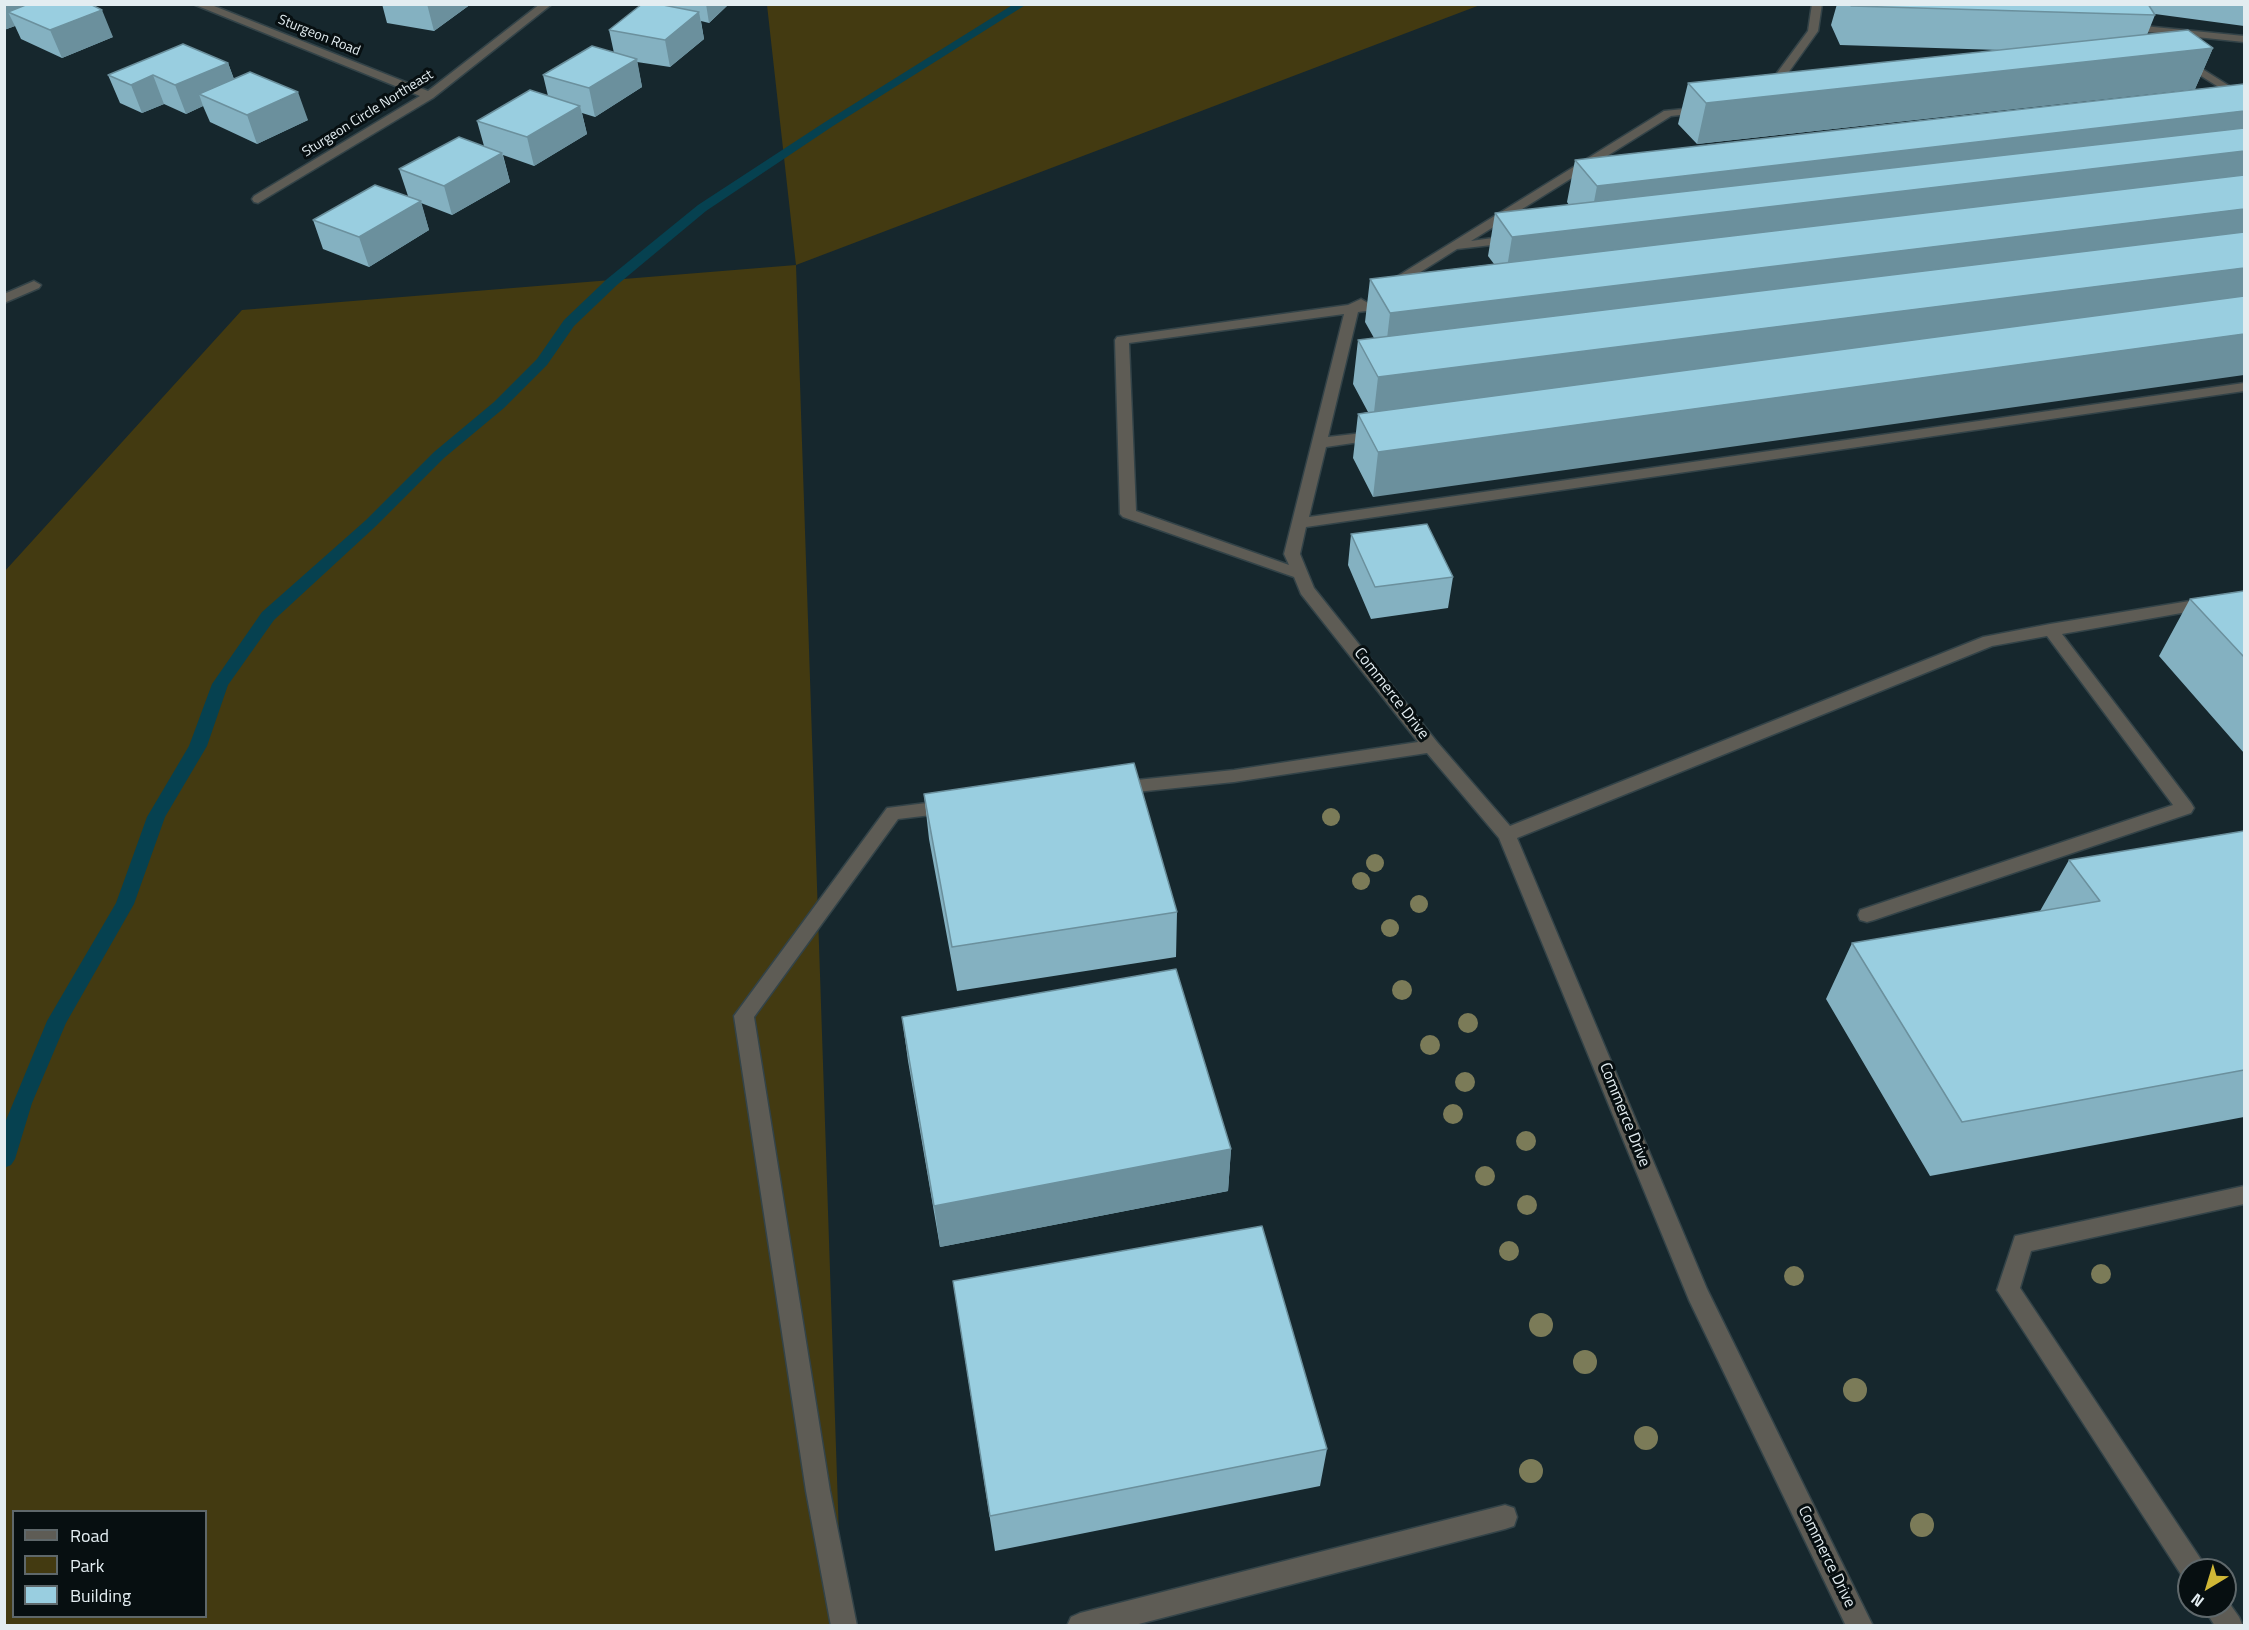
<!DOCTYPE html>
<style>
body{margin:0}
#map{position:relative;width:2249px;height:1630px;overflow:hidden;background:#16272d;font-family:"Titillium Web",sans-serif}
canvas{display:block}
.frame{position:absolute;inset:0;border:6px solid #e3edf1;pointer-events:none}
.legend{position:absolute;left:12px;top:1510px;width:195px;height:108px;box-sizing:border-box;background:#070f11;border:2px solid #5f686b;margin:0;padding:8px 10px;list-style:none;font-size:18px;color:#e3edf1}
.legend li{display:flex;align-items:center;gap:12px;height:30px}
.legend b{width:30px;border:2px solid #5f686b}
.north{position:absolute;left:2177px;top:1558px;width:60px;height:60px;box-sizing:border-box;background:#070f11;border:2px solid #5f686b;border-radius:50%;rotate:218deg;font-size:16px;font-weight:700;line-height:24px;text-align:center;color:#e3edf1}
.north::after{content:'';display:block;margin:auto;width:21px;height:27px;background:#d0b736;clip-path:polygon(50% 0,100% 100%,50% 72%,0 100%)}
</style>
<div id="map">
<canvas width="2249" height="1630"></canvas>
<div class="frame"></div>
<ul class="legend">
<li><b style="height:8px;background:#5e5c55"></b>Road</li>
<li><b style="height:16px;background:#433a11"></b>Park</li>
<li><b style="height:16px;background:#99cee0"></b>Building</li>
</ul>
<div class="north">N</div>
</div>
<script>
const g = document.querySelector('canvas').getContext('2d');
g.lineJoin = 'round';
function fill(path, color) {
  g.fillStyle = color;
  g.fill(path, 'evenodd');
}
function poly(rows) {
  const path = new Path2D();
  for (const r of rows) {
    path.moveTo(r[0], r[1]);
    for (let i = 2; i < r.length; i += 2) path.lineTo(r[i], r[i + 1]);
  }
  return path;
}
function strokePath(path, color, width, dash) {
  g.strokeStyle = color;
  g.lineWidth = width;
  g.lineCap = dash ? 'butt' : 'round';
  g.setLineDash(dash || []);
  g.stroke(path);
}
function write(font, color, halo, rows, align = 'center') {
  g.font = font + ' "Titillium Web",sans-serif';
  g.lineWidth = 6;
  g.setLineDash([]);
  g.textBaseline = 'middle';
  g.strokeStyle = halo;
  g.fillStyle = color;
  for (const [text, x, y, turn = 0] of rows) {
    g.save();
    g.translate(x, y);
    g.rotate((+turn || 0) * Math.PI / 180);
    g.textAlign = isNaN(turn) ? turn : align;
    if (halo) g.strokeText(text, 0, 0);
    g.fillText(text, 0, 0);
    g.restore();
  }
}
fill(poly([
 [767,5,1480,5,796,265,842,1625,5,1625,4,572,242,310,796,265],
 [14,1512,206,1512,206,1616,14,1616]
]), '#433a11');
fill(poly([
 [1014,4,1027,4,833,126,706,211,617,285,574,326,547,365,504,408,444,458,376,526,274,620,228,685,207,746,165,817,134,904,66,1023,32,1103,15,1159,11,1165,4,1168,4,1125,47,1021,116,903,147,817,189,746,212,684,262,612,366,520,434,452,494,402,537,359,564,320,607,279,698,205,825,122,1014,4]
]), '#064150');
const minor = poly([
 [193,4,209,4,428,91,540,4,552,4,433,98,258,203,254,202,252,199,254,196,420,96,193,4],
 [1812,4,1822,4,1818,31,1773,94,1765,94,1763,92,1808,31,1812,4],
 [2124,24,2244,36,2244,42,2120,29,2119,27,2124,24],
 [2183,57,2244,95,2244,103,2179,62,2177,60,2183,57],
 [1703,107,1709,110,1707,112,1671,116,1471,241,1514,235,1518,236,1520,239,1518,242,1457,249,1392,290,1382,290,1380,287,1664,111,1703,107],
 [34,281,41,285,39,288,4,303,4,294,34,281],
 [1361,299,1368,303,1391,300,1398,304,1391,308,1358,312,1328,437,1380,431,1387,435,1380,439,1326,447,1309,517,2244,383,2244,391,1306,527,1300,554,1314,588,1437,742,1510,826,1983,637,2050,624,2244,592,2244,602,2062,634,2191,803,2194,808,2191,813,1874,920,1867,922,1860,920,1858,915,1860,910,2173,805,2047,636,1992,646,1517,838,1707,1289,1873,1626,1846,1626,1689,1300,1499,838,1427,753,1234,782,1117,794,1111,793,1108,788,1111,783,1117,782,1234,770,1418,742,1301,594,1294,577,1123,517,1120,514,1115,340,1117,337,1348,305,1361,299],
 [1344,314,1284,554,1289,565,1136,511,1129,343,1344,314],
 [950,800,956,802,959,807,956,812,898,819,754,1017,830,1491,857,1626,831,1626,806,1491,734,1016,887,808,950,800],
 [2244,1186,2244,1204,2031,1251,2020,1288,2202,1561,2205,1570,2189,1570,2189,1581,2184,1579,1997,1290,2015,1236,2244,1186],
 [1505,1505,1514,1508,1517,1517,1514,1526,1505,1529,1131,1626,1067,1626,1071,1617,1080,1613,1505,1505],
 [2225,1597,2239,1617,2243,1626,2215,1626,2208,1615,2204,1606,2225,1606,2225,1597]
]);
strokePath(minor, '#334348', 3);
fill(minor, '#5e5c55');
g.fillStyle = '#7b7b58';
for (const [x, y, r] of [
 [1331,817,9],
 [1375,863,9],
 [1361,881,9],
 [1419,904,9],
 [1390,928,9],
 [1402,990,10],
 [1468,1023,10],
 [1430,1045,10],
 [1465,1082,10],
 [1453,1114,10],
 [1526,1141,10],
 [1485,1176,10],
 [1527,1205,10],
 [1509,1251,10],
 [2101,1274,10],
 [1794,1276,10],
 [1541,1325,12],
 [1585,1362,12],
 [1855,1390,12],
 [1646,1438,12],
 [1531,1471,12],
 [1922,1525,12]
]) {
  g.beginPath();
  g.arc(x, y, r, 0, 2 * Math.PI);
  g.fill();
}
fill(poly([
 [4,4,113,37,62,58,21,39,15,26,4,30],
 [382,4,471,4,434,31,387,23],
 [662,4,729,4,709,23,701,21,704,39,670,67,637,62,642,87,595,117,582,113,587,134,534,166,503,155,510,182,452,215,421,203,429,230,369,267,323,249,313,220,408,196,399,169,484,146,477,121,548,96,543,75,614,53,609,30],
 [1837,4,2244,4,2244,26,2155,14,2155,15,2147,35,2213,48,2195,89,1697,144,1678,124,1688,83,1999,50,1840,45,1831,25],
 [228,63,234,79,308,120,257,144,210,122,203,106,186,114,164,104,142,113,120,103,108,75],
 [2244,84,1373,497,1353,458,1358,414,1368,412,1353,384,1358,340,1374,338,1365,322,1370,279,1494,264,1488,256,1495,213,1569,205,1567,202,1575,160],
 [1351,534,1453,577,1448,608,1371,619,1348,565],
 [2244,591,2244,753,2159,656,2190,599],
 [924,794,1177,912,1176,957,957,991,929,839],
 [2244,831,2244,1117,1930,1176,1826,999,1852,943,2040,911,2069,860],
 [902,1017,1231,1149,1228,1191,940,1247,908,1061],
 [953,1281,1327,1449,1320,1486,995,1551]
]), '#84b1c1');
fill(poly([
 [4,4,51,4,8,12,15,26,4,30],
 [427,4,471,4,434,31],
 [706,4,729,4,709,23],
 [102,10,113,37,62,58,50,30],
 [699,12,704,39,670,67,665,40],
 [2213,48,2195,89,1697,144,1706,103],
 [637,59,642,87,595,117,589,88],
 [228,63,238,91,199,94,203,106,186,114,175,85],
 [153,75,164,104,142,113,131,85],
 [298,92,308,120,257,144,247,115],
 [580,106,587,134,534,166,527,137],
 [2244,111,2244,191,1505,280,1512,237,1589,228,1597,186],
 [502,153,510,182,452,215,444,186],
 [421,201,429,230,369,267,359,237],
 [2244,209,2244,249,1385,356,1390,313],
 [2244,268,2244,309,1373,421,1378,377],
 [2244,334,2244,375,1373,497,1378,452],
 [1231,1149,1228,1191,940,1247,934,1206]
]), '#6b909d');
const building = poly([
 [28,4,90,4,102,10,50,30,8,12,28,4],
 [642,4,658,4,699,12,665,40,609,30,642,4],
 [1850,4,2148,4,2155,15,1851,6,1850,4],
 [2188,30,2213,48,1706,103,1688,83,2188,30],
 [183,44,228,63,175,85,153,75,131,85,108,75,183,44],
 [592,46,637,59,589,88,543,75,592,46],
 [250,72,298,92,247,115,199,94,250,72],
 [2244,84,2244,111,1597,186,1575,160,2244,84],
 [530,90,580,106,527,137,477,121,530,90],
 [2244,128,2244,151,1512,237,1495,213,2244,128],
 [459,137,502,153,444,186,399,169,459,137],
 [2244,175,2244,209,1390,313,1370,279,2244,175],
 [375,185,421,201,359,237,313,220,375,185],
 [2244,232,2244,268,1378,377,1358,340,2244,232],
 [2244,296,2244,334,1378,452,1358,414,2244,296],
 [1427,524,1453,577,1375,587,1351,534,1427,524],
 [2244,591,2244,657,2190,599,2244,591],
 [1134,763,1177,912,952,947,924,794,1134,763],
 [2244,831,2244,1070,1962,1122,1852,943,2100,901,2069,860,2244,831],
 [1176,969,1231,1149,934,1206,902,1017,1176,969],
 [1262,1226,1327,1449,990,1516,953,1281,1262,1226]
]);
fill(building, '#99cee0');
strokePath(building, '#6b909d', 1.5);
write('14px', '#e3edf1', '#070f11', [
 ["Sturgeon Road",319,36,22],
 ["Sturgeon Circle Northeast",368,114,-32]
]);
write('16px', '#e3edf1', '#070f11', [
 ["Commerce Drive",1391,694,52],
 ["Commerce Drive",1624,1115,68],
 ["Commerce Drive",1826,1557,64]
]);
</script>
